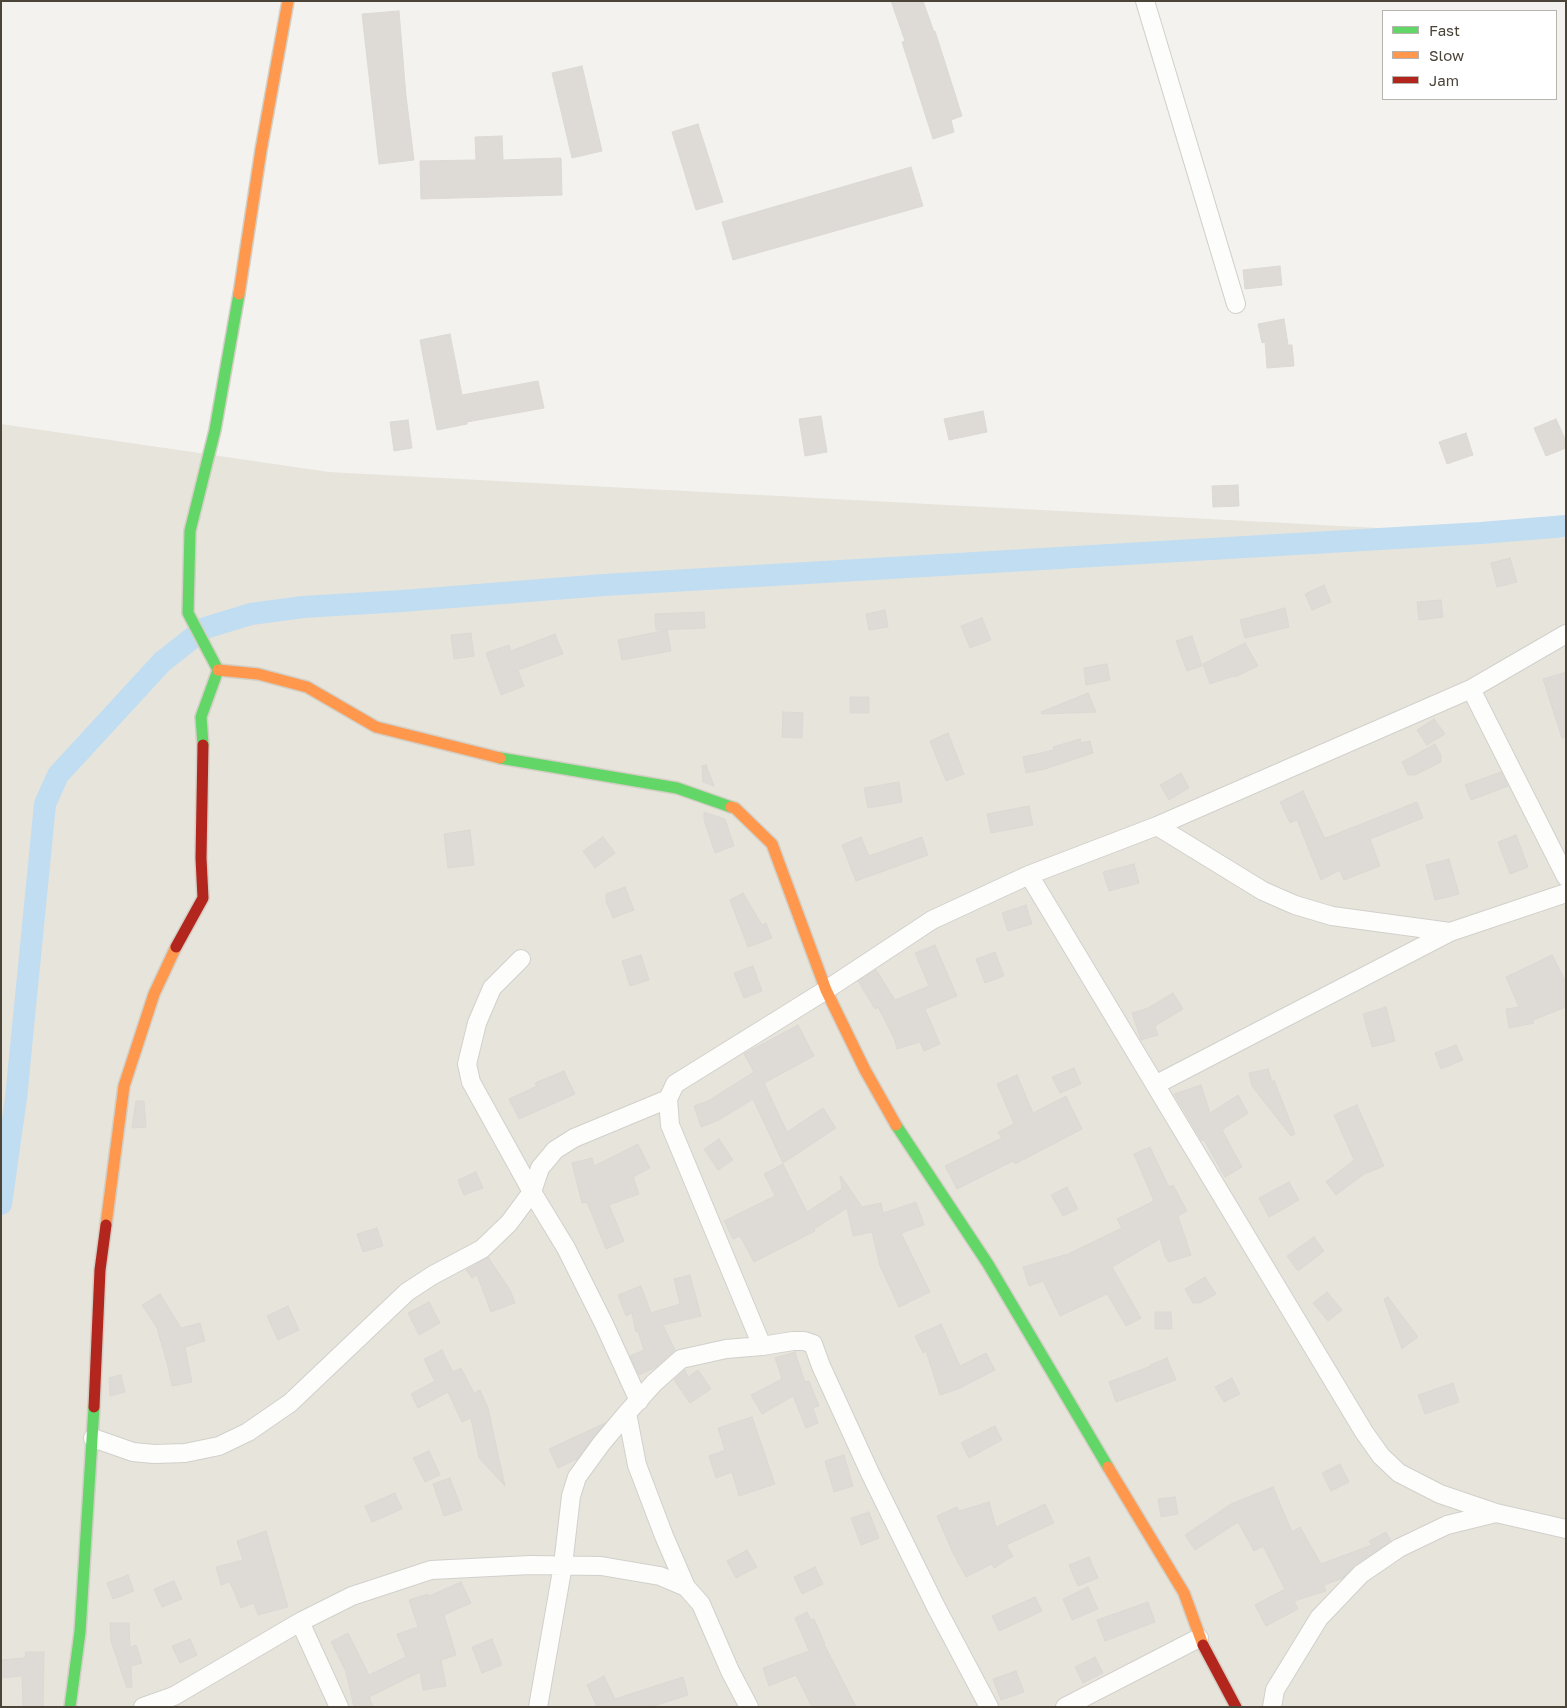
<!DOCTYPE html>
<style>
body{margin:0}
#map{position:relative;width:1567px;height:1708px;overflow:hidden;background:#f4f2ee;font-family:"Golos Text",sans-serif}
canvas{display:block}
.frame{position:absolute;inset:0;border:2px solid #4b4439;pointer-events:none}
.legend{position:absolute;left:1382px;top:10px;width:175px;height:90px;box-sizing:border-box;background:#fff;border:1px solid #b7b4b0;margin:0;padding:6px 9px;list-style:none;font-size:15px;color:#4b4439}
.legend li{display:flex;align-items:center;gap:10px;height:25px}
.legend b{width:25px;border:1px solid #b7b4b0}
</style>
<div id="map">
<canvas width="1567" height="1708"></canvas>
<div class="frame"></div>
<ul class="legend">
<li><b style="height:6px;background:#63d668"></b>Fast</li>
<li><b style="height:6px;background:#ff974d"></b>Slow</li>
<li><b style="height:6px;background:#b3261e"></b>Jam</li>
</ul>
</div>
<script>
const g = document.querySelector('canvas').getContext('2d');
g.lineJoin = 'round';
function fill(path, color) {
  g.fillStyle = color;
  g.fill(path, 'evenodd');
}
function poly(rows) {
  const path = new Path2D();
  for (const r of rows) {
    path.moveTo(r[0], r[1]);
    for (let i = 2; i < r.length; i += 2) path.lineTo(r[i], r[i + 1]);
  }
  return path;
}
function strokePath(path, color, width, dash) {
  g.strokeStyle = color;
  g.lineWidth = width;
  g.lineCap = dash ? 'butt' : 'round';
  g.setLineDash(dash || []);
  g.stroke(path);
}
fill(poly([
 [1,424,329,472,1566,538,1566,1707,1,1707]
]), '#e7e4dc');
strokePath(poly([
 [1,1204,16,1098,45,804,58,775,162,662,205,628,251,614,303,607,402,601,604,585,1481,533,1566,526]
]), '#c0ddf1', 22);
const building = poly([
 [891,1,923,1,934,32,935,31,962,116,951,120,954,132,933,139,902,42,905,41,891,1],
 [399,11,406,96,414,160,379,164,362,14,399,11],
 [582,66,602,151,572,158,552,73,582,66],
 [698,124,723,202,696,210,672,132,698,124],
 [502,136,503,160,561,158,562,195,421,199,420,161,476,160,475,137,502,136],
 [911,167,923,206,733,260,722,222,911,167],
 [1280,266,1282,285,1245,289,1243,270,1280,266],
 [1284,319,1288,345,1292,345,1294,366,1267,368,1265,342,1262,343,1258,324,1284,319],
 [450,334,462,395,538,381,544,408,467,422,467,424,437,430,420,340,450,334],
 [983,411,987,432,949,440,944,419,983,411],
 [821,416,827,452,805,456,799,419,821,416],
 [1556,419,1566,441,1566,448,1546,456,1534,428,1556,419],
 [408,420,412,448,394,451,390,422,408,420],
 [1466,433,1473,455,1447,464,1439,442,1466,433],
 [1238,485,1239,506,1213,507,1212,486,1238,485],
 [1510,558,1517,582,1497,587,1491,563,1510,558],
 [1324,585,1331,602,1312,610,1305,594,1324,585],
 [1441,600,1443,617,1419,620,1417,602,1441,600],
 [1285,608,1289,627,1245,638,1240,620,1285,608],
 [885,610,888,627,869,630,866,614,885,610],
 [704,612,705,628,656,630,655,614,704,612],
 [982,618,991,640,970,648,961,626,982,618],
 [667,630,671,651,622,660,618,640,667,630],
 [471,633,474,656,454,659,451,635,471,633],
 [555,634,563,654,518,670,524,686,501,695,486,653,509,645,511,651,555,634],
 [1192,636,1202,666,1187,671,1176,641,1192,636],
 [1245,643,1258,666,1235,677,1234,676,1210,684,1203,664,1245,643],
 [1107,664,1110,680,1086,685,1084,668,1107,664],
 [1566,672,1566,737,1562,738,1543,679,1566,672],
 [1088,693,1096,712,1042,714,1041,712,1088,693],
 [850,697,869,697,869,713,850,713,850,697],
 [783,712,803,713,802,738,782,737,783,712],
 [1434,719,1445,734,1427,745,1417,730,1434,719],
 [948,733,964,774,946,781,930,741,948,733],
 [1080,739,1081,743,1090,741,1093,753,1045,769,1026,773,1023,757,1054,750,1053,747,1080,739],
 [1435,744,1441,755,1441,762,1415,775,1408,775,1402,762,1435,744],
 [706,765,714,786,703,782,702,766,706,765],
 [1501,772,1508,786,1471,800,1465,785,1501,772],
 [1181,773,1189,788,1169,800,1160,785,1181,773],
 [899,782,902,802,868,808,864,788,899,782],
 [1303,791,1324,837,1326,838,1417,802,1423,818,1370,839,1380,866,1344,880,1340,870,1321,880,1297,820,1290,823,1280,802,1303,791],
 [1029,806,1033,825,991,833,987,814,1029,806],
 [704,812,725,819,734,846,715,853,704,820,704,812],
 [470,830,474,865,448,868,444,834,470,830],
 [1516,835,1528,867,1510,874,1498,842,1516,835],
 [603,837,615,853,595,868,583,851,603,837],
 [861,837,869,856,922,837,928,855,856,881,842,845,861,837],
 [1449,859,1459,894,1435,900,1426,865,1449,859],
 [1134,864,1139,883,1109,891,1103,872,1134,864],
 [625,887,634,910,613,918,606,901,606,894,625,887],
 [743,893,762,925,766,923,772,938,748,947,730,900,743,893],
 [1026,905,1032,924,1008,931,1002,913,1026,905],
 [935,945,957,996,925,1009,940,1044,924,1051,920,1042,897,1049,894,1038,878,1007,875,1009,858,981,876,970,895,1000,929,986,915,953,935,945],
 [995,952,1004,976,985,983,976,959,995,952],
 [641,955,649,980,630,986,622,961,641,955],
 [1552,955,1566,982,1566,1007,1533,1020,1534,1023,1509,1028,1506,1009,1519,1007,1506,977,1552,955],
 [753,966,762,991,744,998,734,973,753,966],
 [1173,993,1183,1009,1155,1026,1158,1035,1141,1040,1132,1013,1148,1008,1173,993],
 [1386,1007,1395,1041,1372,1047,1363,1014,1386,1007],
 [798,1025,814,1056,764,1083,787,1132,823,1108,836,1128,783,1163,753,1099,719,1120,701,1127,694,1106,708,1101,754,1072,744,1054,798,1025],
 [1456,1045,1463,1060,1441,1069,1435,1053,1456,1045],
 [1074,1068,1081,1084,1060,1093,1052,1077,1074,1068],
 [1268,1069,1272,1082,1274,1080,1295,1134,1291,1136,1252,1086,1249,1073,1268,1069],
 [564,1071,575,1094,519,1119,509,1099,537,1086,535,1083,564,1071],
 [1017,1075,1033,1113,1066,1096,1082,1129,1015,1164,1013,1161,957,1189,945,1166,1002,1138,998,1132,1014,1124,997,1084,1017,1075],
 [1201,1085,1210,1113,1238,1095,1248,1113,1222,1130,1242,1167,1225,1177,1204,1140,1202,1141,1174,1094,1201,1085],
 [136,1101,144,1101,146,1127,132,1128,136,1101],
 [1357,1105,1384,1166,1364,1174,1336,1195,1326,1182,1354,1160,1334,1115,1357,1105],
 [719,1139,733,1160,718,1170,704,1149,719,1139],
 [638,1144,650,1168,633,1177,639,1194,609,1205,624,1241,606,1249,587,1202,582,1203,572,1163,592,1158,594,1166,638,1144],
 [1150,1147,1169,1187,1173,1185,1187,1211,1178,1216,1191,1255,1169,1262,1165,1256,1160,1239,1112,1267,1141,1318,1126,1326,1107,1294,1060,1316,1043,1281,1029,1286,1023,1267,1068,1254,1122,1228,1117,1219,1154,1201,1134,1154,1150,1147],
 [783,1164,807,1212,842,1189,840,1176,841,1176,862,1207,881,1203,883,1213,916,1202,924,1225,901,1233,930,1292,899,1307,880,1266,872,1232,853,1236,847,1208,814,1229,815,1231,754,1262,740,1236,733,1239,724,1221,775,1196,764,1174,783,1164],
 [476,1172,483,1188,464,1195,458,1180,476,1172],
 [1289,1182,1299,1200,1269,1217,1259,1198,1289,1182],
 [1067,1187,1078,1209,1063,1216,1051,1195,1067,1187],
 [377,1228,383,1246,363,1252,357,1234,377,1228],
 [1314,1237,1324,1251,1298,1271,1287,1256,1314,1237],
 [488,1257,510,1290,515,1303,491,1312,477,1275,472,1278,466,1270,488,1257],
 [690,1275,701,1316,663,1325,675,1350,656,1367,639,1375,630,1356,644,1350,638,1331,636,1332,632,1313,626,1316,618,1295,641,1286,651,1313,680,1304,674,1279,690,1275],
 [1205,1277,1216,1294,1200,1303,1193,1303,1185,1289,1205,1277],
 [1327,1292,1342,1310,1328,1321,1313,1303,1327,1292],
 [160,1294,181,1328,200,1323,205,1341,185,1347,192,1382,172,1386,167,1363,157,1328,142,1305,160,1294],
 [1388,1297,1418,1337,1402,1349,1384,1299,1388,1297],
 [429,1302,440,1323,419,1335,408,1313,429,1302],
 [288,1306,299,1330,278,1340,267,1316,288,1306],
 [1155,1312,1171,1312,1172,1329,1155,1329,1155,1312],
 [941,1324,960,1366,986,1353,995,1370,958,1389,940,1395,926,1351,923,1353,915,1336,941,1324],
 [442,1350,453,1372,461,1368,474,1393,480,1390,488,1408,505,1486,479,1458,471,1418,462,1422,448,1392,418,1408,411,1394,437,1380,437,1378,434,1380,424,1359,442,1350],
 [795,1352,805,1382,809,1381,819,1406,813,1408,818,1423,806,1428,793,1396,762,1414,751,1395,782,1379,775,1358,795,1352],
 [1167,1358,1176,1380,1116,1402,1109,1382,1151,1366,1150,1365,1167,1358],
 [685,1370,688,1377,698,1370,711,1389,690,1403,674,1380,685,1370],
 [121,1375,125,1392,110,1396,109,1378,121,1375],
 [1232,1378,1240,1394,1224,1402,1215,1387,1232,1378],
 [1453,1383,1459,1402,1425,1414,1418,1395,1453,1383],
 [752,1417,775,1484,739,1496,732,1472,716,1478,709,1456,725,1450,718,1428,752,1417],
 [605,1423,577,1459,558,1468,549,1449,605,1423],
 [995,1426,1002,1440,969,1458,961,1443,995,1426],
 [429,1451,440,1475,425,1482,413,1458,429,1451],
 [844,1455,853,1486,834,1492,825,1461,844,1455],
 [1340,1464,1349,1482,1331,1491,1322,1473,1340,1464],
 [450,1478,462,1510,444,1516,433,1484,450,1478],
 [1273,1487,1292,1532,1300,1527,1321,1564,1372,1545,1369,1541,1386,1532,1391,1541,1355,1565,1343,1578,1324,1585,1326,1591,1294,1601,1298,1609,1266,1626,1255,1605,1285,1589,1263,1546,1254,1551,1238,1522,1195,1550,1185,1535,1231,1504,1273,1487],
 [395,1493,402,1509,372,1522,365,1506,395,1493],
 [1175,1497,1178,1514,1161,1517,1158,1499,1175,1497],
 [989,1502,996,1527,1045,1504,1054,1523,1006,1545,1013,1556,994,1568,992,1564,966,1577,953,1553,937,1516,957,1507,959,1511,989,1502],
 [869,1512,879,1538,861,1545,851,1518,869,1512],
 [266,1531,288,1607,258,1615,254,1603,241,1608,230,1582,221,1585,216,1567,243,1560,237,1541,266,1531],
 [747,1550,757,1567,736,1578,727,1561,747,1550],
 [1089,1557,1098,1578,1078,1586,1069,1565,1089,1557],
 [815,1567,823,1584,802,1594,794,1577,815,1567],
 [128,1575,134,1591,113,1599,107,1583,128,1575],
 [174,1581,182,1599,162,1607,154,1589,174,1581],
 [461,1582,471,1603,444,1615,456,1655,441,1660,446,1686,423,1690,420,1672,369,1697,373,1707,354,1707,346,1672,331,1642,348,1633,369,1675,406,1657,397,1634,418,1627,409,1600,428,1594,429,1596,461,1582],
 [1088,1587,1098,1609,1072,1620,1063,1599,1088,1587],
 [1035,1597,1042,1611,999,1631,992,1616,1035,1597],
 [1148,1602,1155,1622,1105,1641,1097,1620,1148,1602],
 [807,1612,811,1620,814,1619,825,1644,824,1644,856,1707,812,1707,796,1675,769,1686,763,1668,809,1651,795,1618,807,1612],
 [110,1623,129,1623,130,1647,136,1645,142,1663,131,1666,132,1687,127,1688,111,1641,110,1623],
 [190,1639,197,1655,180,1663,172,1646,190,1639],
 [492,1639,502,1665,482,1673,472,1647,492,1639],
 [26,1652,44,1652,43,1707,23,1707,22,1676,1,1678,1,1660,25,1658,26,1652],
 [1095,1657,1103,1673,1083,1683,1075,1667,1095,1657],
 [1016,1671,1024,1692,1001,1700,993,1679,1016,1671],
 [604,1676,615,1699,683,1677,688,1695,651,1707,597,1707,587,1685,604,1676]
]);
fill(building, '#dedbd6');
strokePath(building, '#dcd9d4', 1);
const street = poly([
 [1145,1,1236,304],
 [1471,689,1566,877],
 [1157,826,1263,891,1295,905,1332,916,1450,932],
 [1029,875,1364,1432,1381,1456,1399,1473,1440,1494,1496,1513,1566,1529],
 [521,959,492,988,477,1023,467,1064,471,1082,532,1192,566,1248,604,1324,639,1401],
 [1155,1085,1450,932,1566,893],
 [762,1346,670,1125,668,1099,675,1084,826,990,932,920,1029,875,1157,826,1471,689,1566,634],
 [627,1413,637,1465,664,1536,686,1587,701,1604,730,1671,749,1707],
 [93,1438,133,1452,154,1454,185,1453,219,1446,248,1432,290,1403,407,1292,433,1275,482,1249,509,1223,532,1192,540,1168,555,1150,574,1138,668,1099],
 [300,1622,339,1707],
 [143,1707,174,1696,300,1622,352,1596,431,1570,530,1565,601,1566,660,1576,686,1587],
 [538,1707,563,1565,571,1496,577,1477,601,1444,627,1413,654,1383,681,1359,726,1349,762,1346,793,1341,804,1341,813,1344,821,1366,870,1473,936,1607,989,1707],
 [1065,1707,1199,1638],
 [1272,1707,1275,1690,1319,1618,1361,1574,1399,1548,1447,1525,1496,1513]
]);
const fast = poly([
 [203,745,201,717,218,670,188,613,190,531,215,430,239,294],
 [500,758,677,788,731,807],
 [896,1125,988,1264,1108,1467],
 [70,1707,80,1632,94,1407]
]);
const slow = poly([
 [239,294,261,150,288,1],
 [218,670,258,674,307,687,376,727,500,758],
 [731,807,735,808,772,844,826,990,865,1070,896,1125],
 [106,1225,124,1086,154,994,176,947],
 [1108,1467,1184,1593,1203,1645]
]);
const jam = poly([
 [176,947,203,898,201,858,203,745],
 [94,1407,100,1270,106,1225],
 [1203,1645,1236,1707]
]);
strokePath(street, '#d2d0cb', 20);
strokePath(fast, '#d3cfc5', 14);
strokePath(slow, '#d3cfc5', 14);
strokePath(jam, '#d3cfc5', 14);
strokePath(street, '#fdfdfc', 18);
strokePath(fast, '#63d668', 11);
strokePath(slow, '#ff974d', 11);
strokePath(jam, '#b3261e', 11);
</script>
